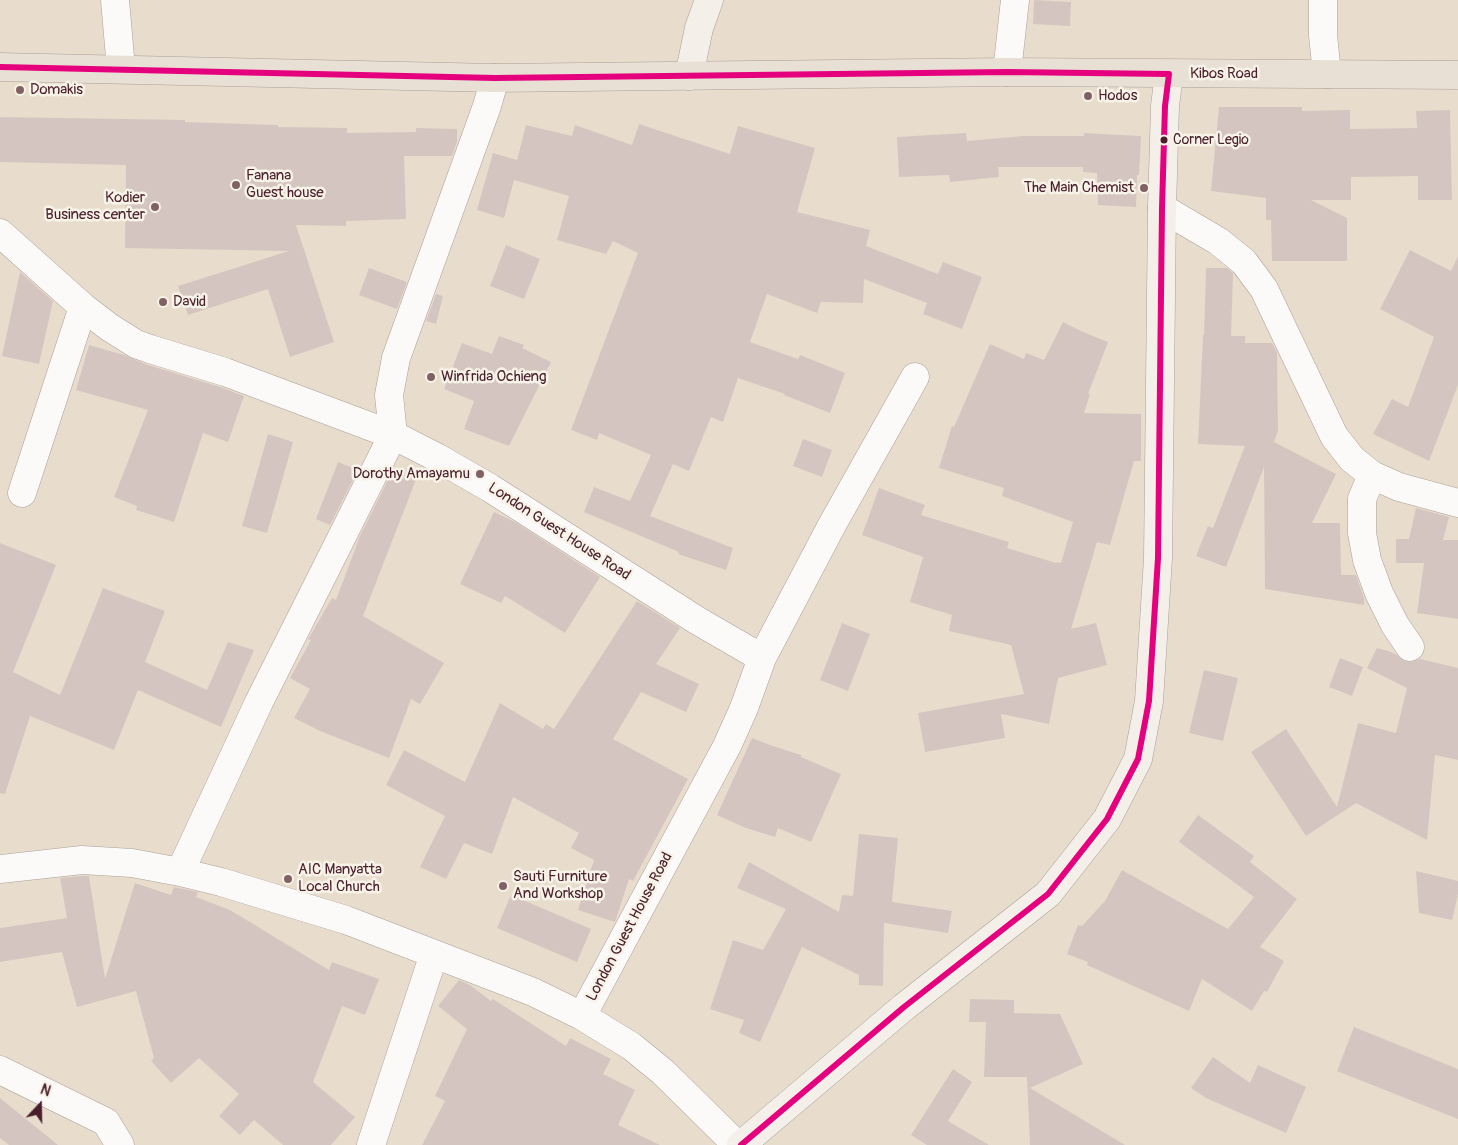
<!DOCTYPE html>
<style>
body{margin:0}
#map{position:relative;width:1458px;height:1145px;overflow:hidden;background:#e8ddcd;font-family:Pangolin,sans-serif}
canvas{display:block}
.north{position:absolute;left:15px;top:1080px;width:50px;height:50px;-webkit-text-stroke:4px #f7f3e8;paint-order:stroke;rotate:21deg;font-size:14px;font-weight:700;line-height:20px;text-align:center;color:#4a1f2b}
.north::after{content:'';display:block;margin:auto;width:18px;height:22px;background:#4a1f2b;clip-path:polygon(50% 0,100% 100%,50% 72%,0 100%)}
</style>
<div id="map">
<canvas width="1458" height="1145"></canvas>
<div class="north">N</div>
</div>
<script>
const g = document.querySelector('canvas').getContext('2d');
g.lineJoin = 'round';
function fill(path, color) {
  g.fillStyle = color;
  g.fill(path, 'evenodd');
}
function poly(rows) {
  const path = new Path2D();
  for (const r of rows) {
    path.moveTo(r[0], r[1]);
    for (let i = 2; i < r.length; i += 2) path.lineTo(r[i], r[i + 1]);
  }
  return path;
}
function strokePath(path, color, width, dash) {
  g.strokeStyle = color;
  g.lineWidth = width;
  g.lineCap = dash ? 'butt' : 'round';
  g.setLineDash(dash || []);
  g.stroke(path);
}
function write(font, color, halo, rows, align = 'center') {
  g.font = font + ' Pangolin,sans-serif';
  g.lineWidth = 5;
  g.setLineDash([]);
  g.textBaseline = 'middle';
  g.strokeStyle = halo;
  g.fillStyle = color;
  for (const [text, x, y, turn = 0] of rows) {
    g.save();
    g.translate(x, y);
    g.rotate((+turn || 0) * Math.PI / 180);
    g.textAlign = isNaN(turn) ? turn : align;
    if (halo) g.strokeText(text, 0, 0);
    g.fillText(text, 0, 0);
    g.restore();
  }
}
fill(poly([
 [1034,0,1071,2,1070,26,1033,24],
 [1219,107,1302,107,1302,111,1350,110,1350,129,1417,128,1416,111,1450,110,1452,200,1418,200,1418,176,1351,177,1351,200,1311,200,1347,218,1347,261,1272,261,1271,220,1266,220,1266,198,1211,191],
 [0,117,185,120,185,122,278,125,278,127,347,128,347,133,416,132,416,128,457,129,457,142,452,156,404,156,406,219,346,221,346,226,296,225,334,342,290,357,268,289,188,315,178,286,289,251,125,248,126,165,0,162],
 [639,124,730,154,738,126,815,148,797,212,870,230,866,246,938,274,943,262,982,277,962,329,923,314,927,303,864,279,863,303,821,302,817,313,767,294,750,342,798,359,800,355,845,373,830,413,784,395,785,394,738,378,723,422,711,417,689,471,673,464,650,516,733,548,726,570,678,554,679,552,584,512,594,487,630,501,651,455,599,433,597,440,571,430,638,253,613,241,606,254,557,240,569,196,514,180,504,218,477,210,493,153,517,160,526,125,572,136,575,125,632,145],
 [966,133,967,141,1023,136,1084,136,1084,133,1141,136,1139,175,1137,175,1136,207,1098,205,1097,173,1083,172,1083,167,998,167,999,177,950,182,949,175,899,177,897,137],
 [506,245,540,259,524,299,490,286],
 [1410,250,1451,271,1458,256,1458,385,1429,461,1373,434,1392,399,1408,407,1434,337,1380,309],
 [369,268,407,282,397,309,359,295],
 [1206,268,1227,268,1233,273,1231,336,1245,336,1245,343,1272,343,1277,352,1278,431,1274,442,1336,474,1312,523,1340,523,1341,575,1356,575,1364,598,1364,605,1265,589,1264,467,1226,567,1196,556,1208,526,1213,528,1245,446,1198,444,1203,335,1204,335],
 [20,272,53,301,39,364,2,356],
 [436,294,443,296,436,324,426,321],
 [1063,322,1083,332,1108,342,1088,394,1090,394,1084,413,1141,414,1141,461,1134,461,1110,545,1097,542,1071,629,1096,623,1107,665,1058,678,1049,724,1001,714,1005,738,925,752,918,713,1024,694,1011,645,949,631,952,615,910,602,923,557,862,535,879,488,925,505,921,515,1009,542,1007,548,1056,563,1057,562,1061,563,1073,522,1002,496,1004,488,939,468,952,426,954,427,990,344,1024,359,1026,353,1044,360],
 [499,336,524,345,522,348,551,362,509,446,464,429,474,401,444,389,462,343,492,354],
 [89,345,124,355,145,364,220,387,244,396,228,442,203,433,174,522,136,510,137,506,114,497,148,410,76,390],
 [268,434,293,442,267,533,242,526],
 [803,439,832,450,822,477,793,466],
 [338,462,358,470,330,525,316,519],
 [394,468,417,477,363,616,444,663,420,704,411,699,389,758,320,731,294,718,310,689,290,678,311,640,308,639,310,636,332,598,336,600,360,536],
 [1416,508,1449,517,1443,540,1458,540,1458,619,1417,613,1424,563,1396,563,1396,539,1409,539],
 [494,512,515,522,600,577,565,633,505,596,501,603,460,584],
 [0,543,56,565,13,672,60,695,103,588,165,611,145,662,207,690,228,642,254,650,221,727,138,690,114,750,30,716,5,794,0,793],
 [637,601,680,628,656,664,699,684,686,712,641,692,613,739,688,779,633,881,629,879,615,922,578,910,594,860,571,848,579,833,513,797,492,854,464,843,446,879,420,867,445,816,386,785,404,750,465,782,500,703,543,729,546,724,554,729],
 [842,623,870,634,848,691,820,680],
 [1377,648,1388,651,1397,655,1404,661,1412,662,1420,659,1458,668,1458,760,1435,755,1427,840,1356,803,1306,836,1251,752,1286,729,1337,807,1358,723,1396,733,1407,688,1367,668],
 [1340,658,1363,667,1352,696,1329,687],
 [1204,670,1238,678,1223,741,1189,733],
 [752,738,770,745,801,755,801,757,841,774,811,842,778,828,775,837,746,828,717,815],
 [1198,815,1254,856,1250,862,1297,899,1260,947,1284,961,1267,992,1264,991,1252,1011,1202,979,1189,1011,1087,965,1088,962,1067,954,1078,925,1082,926,1105,901,1122,870,1228,929,1254,897,1179,842],
 [859,834,898,838,892,902,952,911,948,933,884,923,883,986,859,985,859,975,802,947,760,1042,739,1033,744,1020,710,1009,733,940,763,950,786,909,737,888,749,862,839,912,842,895,853,896],
 [1416,871,1458,881,1458,894,1452,920,1419,913],
 [82,876,89,876,105,979,135,883,171,895,174,887,198,892,196,897,230,910,329,970,332,962,379,979,365,1015,342,1006,313,1082,355,1117,331,1145,283,1145,254,1120,240,1135,219,1116,239,1094,199,1058,171,1083,151,1061,154,1058,136,991,77,1007,62,952,0,962,0,928,67,918,60,878],
 [511,895,591,929,577,962,497,928],
 [459,980,470,985,491,1001,493,999,566,1046,570,1038,611,1059,603,1074,635,1090,618,1125,660,1145,422,1145,445,1101,435,1096,467,1029,438,1006],
 [970,999,1014,1000,1014,1013,1060,1014,1083,1064,1030,1088,1125,1145,1030,1145,1027,1078,1026,1077,984,1077,986,1022,969,1022],
 [1354,1027,1458,1069,1458,1119,1337,1071],
 [1213,1057,1250,1083,1258,1065,1306,1087,1286,1133,1206,1098,1191,1088],
 [953,1069,972,1082,948,1121,989,1145,927,1145,911,1135],
 [0,1098,58,1145,9,1145,0,1138]
]), '#d5c5c1');
const street = poly([
 [115,0,121,69],
 [1323,0,1323,35,1327,74],
 [1007,72,1015,0],
 [1162,208,1218,241,1244,262,1264,289,1334,436,1352,459,1372,475,1399,487,1458,503],
 [0,233,83,307,109,327,136,344,150,349,225,372,393,435,438,458,490,488,698,621,762,658,744,708,727,746,582,1016],
 [1372,475,1362,499,1362,533,1367,560,1379,593,1395,625,1410,647],
 [22,493,83,307],
 [762,658,832,525,915,377],
 [0,869,82,860,132,863,180,872,221,882,346,920,533,992,582,1016,631,1046,663,1072,737,1145],
 [180,872,259,702,393,435,389,395,396,358,487,106,495,78],
 [0,1070,106,1122,120,1145],
 [371,1145,434,954]
]);
const secondary = poly([
 [689,76,699,28,709,0],
 [741,1145,904,1007,1048,894,1107,819,1138,759,1149,701,1158,558,1162,208,1165,106,1169,74]
]);
const primary = poly([
 [0,67,495,78,1007,72,1458,75]
]);
strokePath(street, '#ab9f98', 29);
strokePath(secondary, '#ab9f98', 29);
strokePath(primary, '#ab9f98', 29);
strokePath(street, '#fcfaf8', 28);
strokePath(secondary, '#f4f0e9', 28);
strokePath(primary, '#e8e0d4', 28);
strokePath(poly([
 [0,67,495,78,1007,72,1169,74,1165,106,1162,208,1158,558,1149,701,1138,759,1107,819,1048,894,904,1007,741,1145]
]), '#e5007d', 6);
for (const [x, y, r, color] of [
 [20,90,5,"#816264"],
 [1088,96,5,"#816264"],
 [1164,140,4.5,"#4a1f2b"],
 [236,185,5,"#816264"],
 [1144,188,5,"#816264"],
 [155,207,5,"#816264"],
 [163,302,5,"#816264"],
 [431,377,5,"#816264"],
 [480,474,5,"#816264"],
 [288,879,5,"#816264"],
 [503,886,5,"#816264"]
]) {
  const dot = new Path2D();
  dot.arc(x, y, r, 0, 2 * Math.PI);
  g.fillStyle = color;
  g.fill(dot);
  strokePath(dot, '#f7f3e8', 2);
}
write('14px', '#4a1f2b', '#f7f3e8', [
 ["Corner Legio",1173,140]
], 'left');
write('15px', '#4a1f2b', '#f7f3e8', [
 ["Kibos Road",1224,74],
 ["London Guest House Road",559,532,33],
 ["London Guest House Road",630,927,-62]
]);
write('15px', '#4a1f2b', '#f7f3e8', [
 ["Domakis",30,90],
 ["Hodos",1098,96],
 ["Fanana",246,176],
 ["Guest house",246,193],
 ["The Main Chemist",1134,188,"right"],
 ["Kodier",145,198,"right"],
 ["Business center",145,215,"right"],
 ["David",173,302],
 ["Winfrida Ochieng",441,377],
 ["Dorothy Amayamu",470,474,"right"],
 ["AIC Manyatta",298,870],
 ["Local Church",298,887],
 ["Sauti Furniture",513,877],
 ["And Workshop",513,894]
], 'left');
</script>
